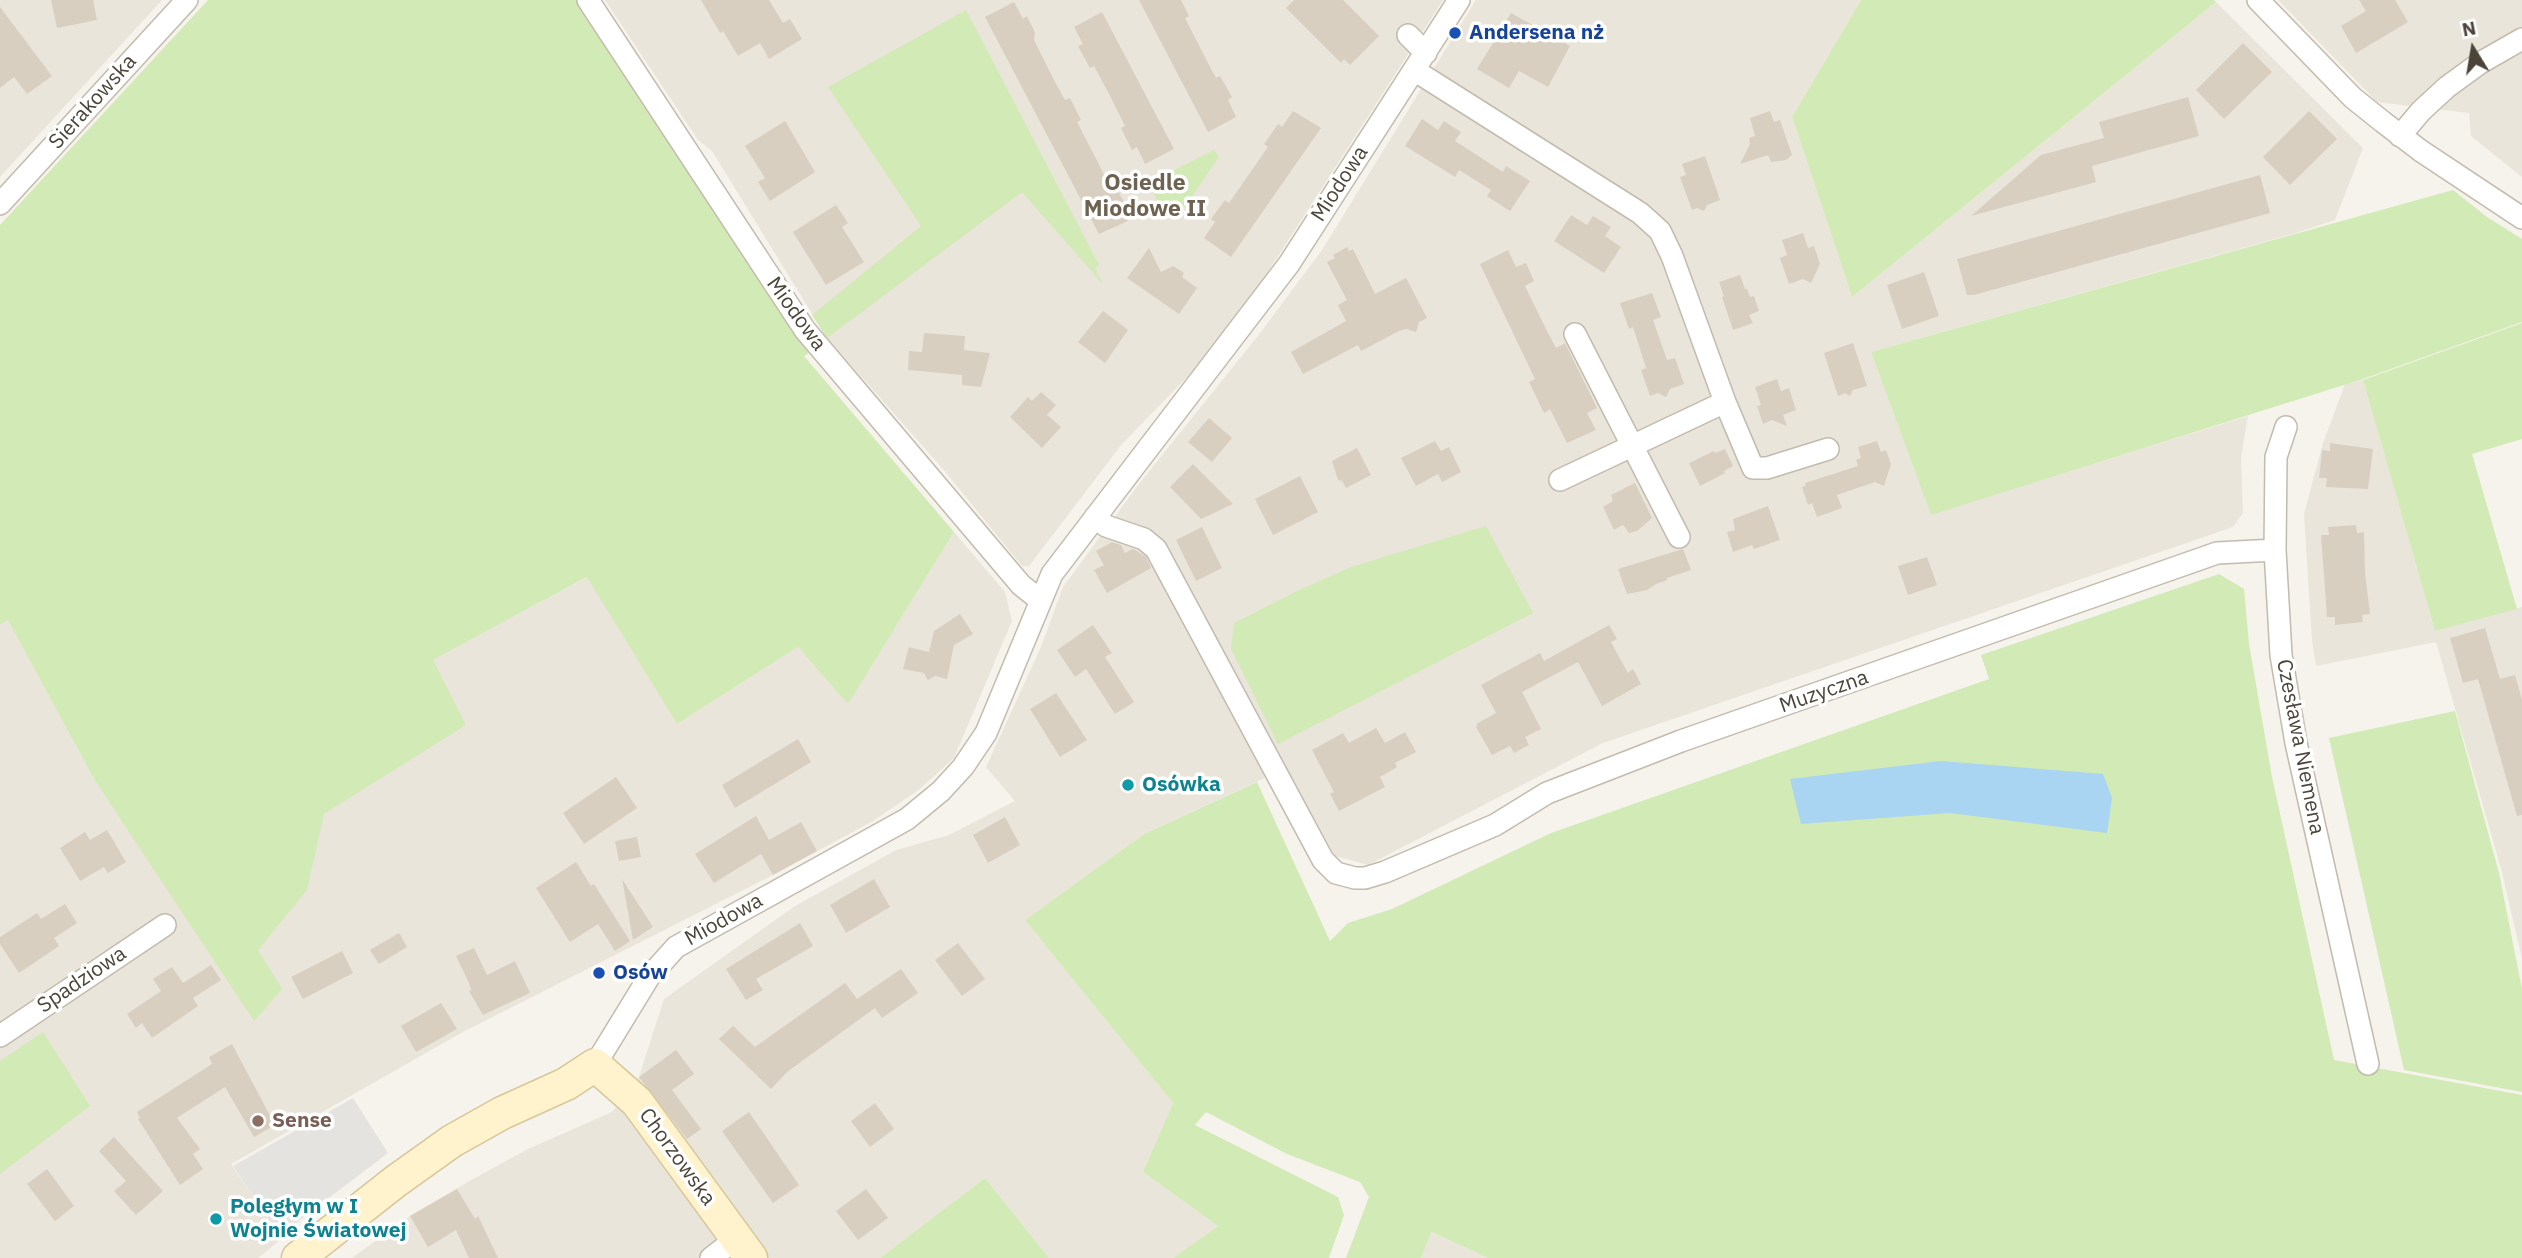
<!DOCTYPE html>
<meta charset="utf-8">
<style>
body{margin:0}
#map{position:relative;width:2522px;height:1258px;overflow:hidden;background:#f6f3ec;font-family:"IBM Plex Sans",sans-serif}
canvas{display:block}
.north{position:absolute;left:2438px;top:14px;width:70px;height:70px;-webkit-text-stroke:5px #fff;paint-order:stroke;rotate:349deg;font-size:19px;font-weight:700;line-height:28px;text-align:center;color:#4b4439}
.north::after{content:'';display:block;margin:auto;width:24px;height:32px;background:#4b4439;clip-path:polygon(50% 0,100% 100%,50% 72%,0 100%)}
</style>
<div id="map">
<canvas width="2522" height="1258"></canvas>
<div class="north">N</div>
</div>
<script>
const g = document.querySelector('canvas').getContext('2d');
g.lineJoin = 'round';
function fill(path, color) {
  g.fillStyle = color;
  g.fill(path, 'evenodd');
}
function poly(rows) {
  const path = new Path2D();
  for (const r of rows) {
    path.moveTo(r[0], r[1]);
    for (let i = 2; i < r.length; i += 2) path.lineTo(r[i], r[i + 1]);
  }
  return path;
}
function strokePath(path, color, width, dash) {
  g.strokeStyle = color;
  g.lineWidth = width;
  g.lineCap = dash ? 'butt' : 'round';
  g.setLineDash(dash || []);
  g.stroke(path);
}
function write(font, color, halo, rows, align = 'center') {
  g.font = font + ' "IBM Plex Sans",sans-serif';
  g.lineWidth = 7;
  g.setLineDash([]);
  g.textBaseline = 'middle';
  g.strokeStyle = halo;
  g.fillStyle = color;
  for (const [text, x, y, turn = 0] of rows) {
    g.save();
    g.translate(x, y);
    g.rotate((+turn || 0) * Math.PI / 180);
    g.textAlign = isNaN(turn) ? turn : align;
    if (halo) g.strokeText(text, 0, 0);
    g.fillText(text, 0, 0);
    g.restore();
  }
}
fill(poly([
 [0,0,162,0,0,177],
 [605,0,1443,0,1226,337,1122,444,1029,566,1022,566,943,469,827,338,712,151,698,140],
 [1476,0,1861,0,1792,117,1852,297,2216,2,2363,148,2335,220,2296,233,1871,352,1931,514,2248,416,2241,457,2243,513,2233,527,1603,743,1368,865,1335,856,1286,768,1144,834,1025,920,1173,1103,1143,1172,1218,1226,1173,1258,1049,1258,985,1178,880,1258,352,1258,410,1216,473,1179,528,1149,612,1112,639,1077,664,999,795,906,896,850,949,835,1015,801,986,767,1041,647,1063,587,1139,484,1261,332,1322,250],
 [2278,0,2522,0,2522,177,2471,136,2469,113,2377,102],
 [2363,380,2435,631,2522,607,2522,959,2502,872,2436,642,2316,666,2312,641,2304,514,2323,443,2345,384],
 [954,532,1005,592,1012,621,954,758,920,789,873,821,773,875,461,1033,231,1164,281,1239,258,1258,0,1258,0,624,8,619,94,779,466,725,432,660,588,577,677,724,798,647,848,703],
 [1430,1232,1488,1258,1421,1258]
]), '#eae5da');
fill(poly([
 [208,0,578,0,763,287,809,353,804,356,954,532,848,704,798,647,677,724,587,577,433,660,466,725,324,814,307,890,258,950,282,989,254,1021,94,779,8,620,0,624,0,225],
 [1861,0,2214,0,2216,2,1852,297,1792,117],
 [966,10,1099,265,1095,268,1103,284,1022,192,827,338,812,315,921,226,828,87],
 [1214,150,1219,157,1178,217,1165,217,1149,183],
 [2453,190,2487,217,2522,239,2522,322,2363,379,1931,515,1871,352],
 [2522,323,2522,439,2472,454,2517,609,2435,631,2363,380],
 [1486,526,1533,613,1278,744,1231,649,1234,623,1295,592,1351,567],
 [2219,574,2244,589,2249,644,2272,777,2334,1060,2522,1095,2522,1258,1488,1258,1431,1232,1421,1258,1346,1258,1369,1197,1360,1182,1287,1154,1206,1112,1195,1125,1338,1197,1344,1215,1329,1258,1173,1258,1218,1226,1143,1172,1173,1103,1025,920,1144,834,1257,782,1330,941,1348,923,1392,909,1551,833,1989,679,1981,655],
 [2455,711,2499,873,2522,989,2522,1092,2404,1070,2329,738],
 [43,1032,90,1106,0,1174,0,1061],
 [985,1178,1049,1258,880,1258]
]), '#d2eab5');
fill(poly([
 [353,1098,388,1153,279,1236,233,1166]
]), '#e5e3e0');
fill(poly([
 [1941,761,2103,774,2112,798,2107,833,1950,813,1801,824,1790,779]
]), '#a9d4f2');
fill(poly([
 [51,0,93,0,97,20,57,28],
 [701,0,769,0,783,23,790,19,802,39,769,59,760,43,738,56,723,31,720,33],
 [1139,0,1181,0,1189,16,1185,18,1207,61,1216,78,1220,76,1232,97,1228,100,1236,117,1208,132],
 [1294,0,1343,0,1379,36,1350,65,1344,59,1341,63,1286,8],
 [2359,0,2395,0,2408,22,2356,53,2341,26,2366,11],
 [1014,2,1023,19,1027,16,1035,33,1034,40,1056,84,1065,100,1070,98,1081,120,1077,122,1093,153,1108,182,1112,180,1124,202,1119,204,1128,221,1099,234,985,17],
 [0,7,52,76,27,94,14,77,0,88],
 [1102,12,1174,149,1145,164,1137,147,1132,150,1121,128,1125,126,1109,94,1094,66,1090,68,1078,46,1083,44,1074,27],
 [1511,13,1570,46,1548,87,1519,71,1509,88,1477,69],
 [2243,43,2272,72,2224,119,2196,90],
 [2188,97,2199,136,2092,166,2096,182,1971,216,2041,155,2104,138,2099,122],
 [1293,111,1321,128,1231,257,1204,238,1215,222,1211,219,1225,200,1229,203,1268,147,1264,144,1278,124,1282,127],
 [1770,111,1774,122,1780,120,1792,155,1786,160,1771,162,1768,155,1740,164,1750,144,1749,138,1755,136,1750,118],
 [2309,111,2337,139,2290,185,2263,157],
 [1422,119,1438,130,1444,121,1461,132,1455,141,1503,172,1506,166,1530,181,1510,211,1487,196,1491,190,1459,170,1455,177,1405,146],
 [785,121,815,172,770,201,758,182,765,178,745,146],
 [1705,156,1720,200,1707,205,1704,211,1697,208,1692,210,1680,177,1686,175,1682,164],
 [2260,175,2270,213,1974,295,1967,295,1957,259],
 [836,205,848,223,842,227,864,262,826,285,793,232],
 [1571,215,1587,225,1593,216,1611,227,1605,236,1621,247,1604,273,1554,241],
 [1803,233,1808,248,1814,246,1820,264,1811,283,1803,279,1789,284,1780,258,1787,255,1782,240],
 [1347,247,1349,251,1353,249,1375,294,1406,278,1427,318,1419,322,1416,332,1406,329,1399,331,1361,351,1358,345,1303,374,1291,352,1346,321,1338,305,1347,300,1327,262,1335,258,1333,255],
 [1149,248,1161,272,1173,266,1184,273,1182,277,1197,288,1179,314,1127,278],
 [1508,250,1516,267,1526,263,1534,281,1525,286,1547,331,1556,348,1565,343,1597,408,1587,413,1596,430,1567,443,1550,409,1544,413,1529,382,1535,379,1480,264],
 [1924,272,1939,316,1902,329,1887,285],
 [1740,275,1745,289,1747,289,1750,297,1754,296,1759,311,1749,315,1753,323,1733,330,1722,297,1724,296,1719,282],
 [1652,293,1661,317,1653,320,1667,360,1675,358,1684,384,1670,389,1666,397,1658,393,1650,396,1641,370,1646,368,1633,327,1629,329,1620,303],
 [1103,311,1128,330,1105,363,1078,342],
 [924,333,965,336,964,350,990,353,981,387,962,385,962,375,908,370,909,351,922,352],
 [1853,343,1867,386,1853,390,1850,396,1845,393,1838,396,1824,353],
 [1777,379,1781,391,1789,388,1796,410,1783,415,1787,426,1772,420,1763,424,1757,406,1761,405,1755,387],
 [1041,392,1056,405,1047,415,1061,427,1042,448,1010,417,1028,397,1032,401],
 [1209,418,1232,438,1212,462,1188,442],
 [1435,441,1441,451,1449,447,1461,472,1442,482,1438,474,1416,486,1401,458],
 [1877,441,1881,452,1886,450,1891,464,1884,486,1875,482,1837,495,1842,508,1817,517,1812,503,1808,505,1802,487,1806,485,1805,483,1858,466,1856,460,1861,458,1858,447],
 [2330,443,2373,449,2368,489,2326,487,2327,478,2319,478,2322,450,2330,451],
 [1357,448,1371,475,1346,488,1342,481,1338,480,1332,461],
 [1725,449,1733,466,1724,471,1725,473,1700,486,1689,463,1714,451,1715,453],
 [1193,464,1233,504,1201,519,1170,487],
 [1300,476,1318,512,1273,535,1255,499],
 [1635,483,1652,518,1637,531,1629,533,1623,525,1614,530,1603,507,1613,501,1611,495],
 [1768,506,1780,540,1754,549,1752,545,1733,552,1727,532,1735,530,1733,519],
 [2356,525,2357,533,2364,532,2365,573,2370,614,2362,615,2363,622,2335,625,2335,617,2327,617,2321,535,2329,535,2328,527],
 [1202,527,1222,568,1196,581,1176,540],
 [1112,542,1121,545,1125,553,1133,549,1137,551,1146,557,1151,568,1107,593,1094,570,1104,565,1096,551],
 [1683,549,1691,570,1667,578,1667,580,1656,584,1647,590,1627,594,1618,569],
 [1927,557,1937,585,1908,595,1898,566],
 [960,614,973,634,954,645,947,679,935,676,928,680,924,673,903,669,909,647,929,652,934,631],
 [1093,625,1112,653,1105,657,1134,702,1115,714,1086,669,1075,677,1057,650],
 [1609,625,1617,639,1611,642,1619,657,1628,673,1633,669,1641,684,1602,706,1578,662,1522,692,1541,729,1525,737,1529,745,1514,753,1510,746,1492,755,1476,727,1478,723,1496,713,1481,685,1540,653,1544,661],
 [2485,628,2500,679,2515,675,2522,700,2522,815,2517,816,2478,679,2463,683,2450,638],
 [1056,693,1087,740,1060,757,1030,709],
 [1376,728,1385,743,1405,732,1416,752,1395,763,1397,767,1380,777,1385,787,1339,811,1330,794,1334,792,1312,750,1343,733,1349,743],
 [798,739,811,762,735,808,722,785],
 [616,777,637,808,584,844,563,813],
 [756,816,769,840,801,822,817,851,773,875,761,854,714,883,695,854],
 [1005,817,1020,845,988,863,973,835],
 [107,830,126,862,108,873,104,867,80,881,60,848,85,832,90,840],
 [637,837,641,857,619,861,615,841],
 [576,862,591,886,594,884,630,941,615,951,598,924,570,942,536,888],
 [622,879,653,927,633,940],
 [874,879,890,907,846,933,830,905],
 [65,904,77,923,54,938,59,946,19,973,0,944,0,937,37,913,41,919],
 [800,923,813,946,756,979,763,990,746,1000,726,969],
 [399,933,407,947,379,964,370,950],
 [958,943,985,979,962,996,935,960],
 [474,948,487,975,515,961,530,993,483,1015,469,991,471,990,469,983,456,956],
 [342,951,353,973,303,999,291,977],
 [211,965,221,980,193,998,198,1006,152,1038,142,1023,136,1028,127,1014,161,991,153,979,172,967,183,983],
 [901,969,918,993,882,1018,875,1008,787,1072,771,1089,719,1039,733,1026,755,1047,845,983,857,999],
 [441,1003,457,1029,416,1052,401,1026],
 [232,1044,275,1125,254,1137,225,1087,177,1118,200,1149,193,1154,203,1169,180,1185,138,1119,140,1118,137,1112,212,1064,209,1057],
 [676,1050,694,1074,672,1090,701,1129,687,1139,639,1077],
 [875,1103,894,1129,870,1147,851,1121],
 [749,1112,799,1185,773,1203,722,1131],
 [114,1137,163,1191,136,1215,114,1191,126,1181,99,1151],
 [47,1169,74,1206,55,1221,27,1184],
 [457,1189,475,1219,478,1216,498,1258,469,1258,456,1230,428,1247,410,1216],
 [866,1189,888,1218,858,1240,836,1211]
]), '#d8cfc1');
const street = poly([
 [588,0,805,330,1021,585,1040,600],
 [2258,0,2353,98,2383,122,2421,151,2522,218],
 [1408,35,1426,53],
 [1414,70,1640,213,1660,231,1672,256,1725,402,1753,468,1767,468,1828,449],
 [2400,136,2421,111,2447,87,2480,63,2522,39],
 [0,204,187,0],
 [1575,334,1679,537],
 [2286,427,2276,457,2275,550,2281,655,2296,743,2368,1064],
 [1560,480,1725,402],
 [1095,517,1106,526,1144,539,1156,549,1323,860,1336,873,1355,878,1365,878,1385,872,1495,825,1547,793,1681,741,2217,553,2275,550],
 [0,1036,165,925],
 [595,1065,649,977,676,947,907,819,941,791,963,767,986,733,1052,574,1289,264,1459,0],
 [711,1258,737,1238]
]);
const secondary = poly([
 [298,1258,396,1181,452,1141,502,1113,566,1084,595,1065,637,1102,751,1258]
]);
strokePath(street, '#c2bbae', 24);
strokePath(secondary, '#d6c79b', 35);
strokePath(street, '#fff', 21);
strokePath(secondary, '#fff3cd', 32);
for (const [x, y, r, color] of [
 [1455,33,7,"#1a4fb4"],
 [1128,785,7,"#0f9aa8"],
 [599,973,7,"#1a4fb4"],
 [258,1121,7,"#8d6e63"],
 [216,1219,7,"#0f9aa8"]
]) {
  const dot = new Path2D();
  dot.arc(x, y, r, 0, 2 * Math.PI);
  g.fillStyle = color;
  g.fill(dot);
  strokePath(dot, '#fff', 2.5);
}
write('bold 21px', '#164399', '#fff', [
 ["Andersena nż",1469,33],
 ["Osów",613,973]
], 'left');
write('21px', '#4b4439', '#fff', [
 ["Sierakowska",93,102,-48],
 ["Miodowa",1340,184,-57],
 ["Miodowa",796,314,54],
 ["Muzyczna",1824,692,-19],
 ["Czesława Niemena",2300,747,79],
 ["Miodowa",724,920,-29],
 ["Spadziowa",82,980,-34],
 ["Chorzowska",677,1157,54]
]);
write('bold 21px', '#0d838f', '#fff', [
 ["Osówka",1142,785],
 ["Poległym w I",230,1207],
 ["Wojnie Światowej",230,1231]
], 'left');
write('bold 21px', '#785e54', '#fff', [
 ["Sense",272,1121]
], 'left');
write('bold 23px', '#6e6250', '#fff', [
 ["Osiedle",1145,183],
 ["Miodowe II",1145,209]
]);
</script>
